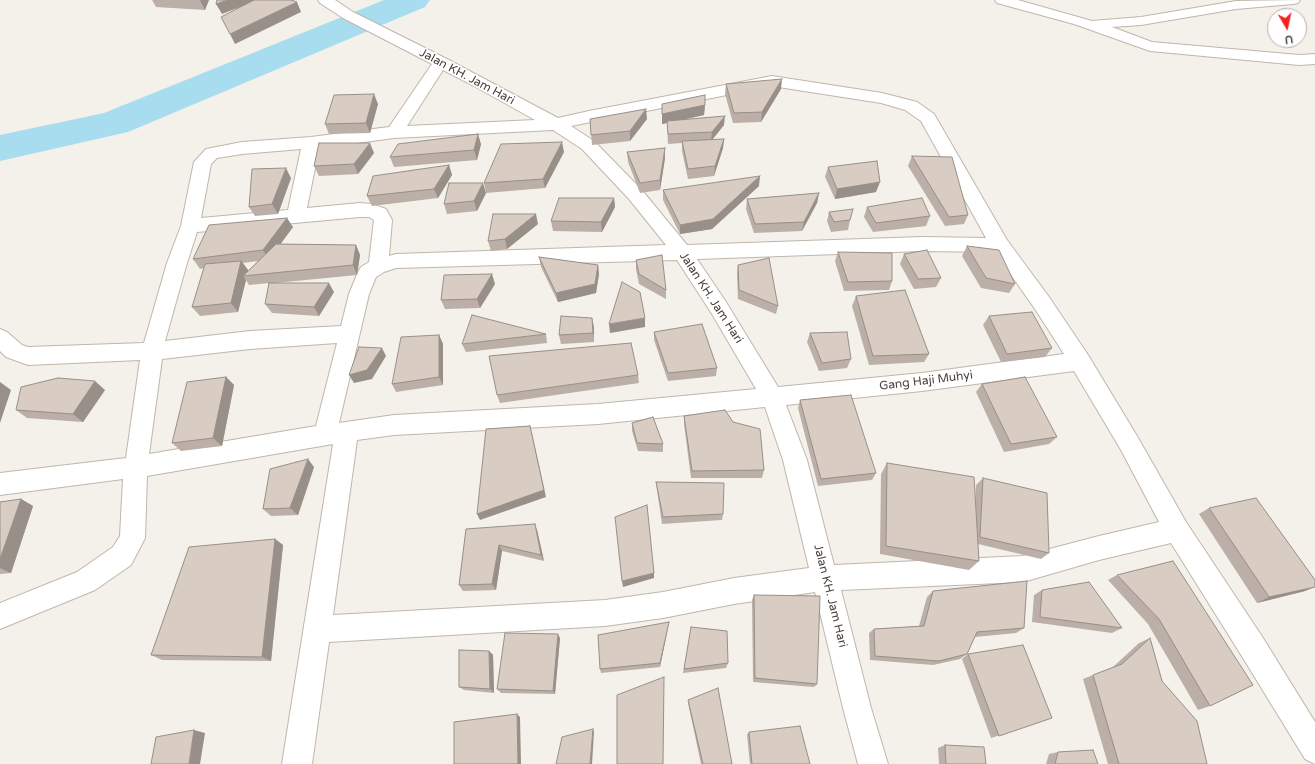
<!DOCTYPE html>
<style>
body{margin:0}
#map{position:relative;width:1315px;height:764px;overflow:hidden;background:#f4f0ea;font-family:"Varela Round",sans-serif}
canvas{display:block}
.north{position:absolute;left:1267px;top:8px;width:40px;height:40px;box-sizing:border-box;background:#fff;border:1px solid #b6b2af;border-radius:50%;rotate:171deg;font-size:11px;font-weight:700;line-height:16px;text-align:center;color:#483f38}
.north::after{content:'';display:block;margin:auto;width:14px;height:18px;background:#f52123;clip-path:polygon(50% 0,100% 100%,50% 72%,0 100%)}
</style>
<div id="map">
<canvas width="1315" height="764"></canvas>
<div class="north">U</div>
</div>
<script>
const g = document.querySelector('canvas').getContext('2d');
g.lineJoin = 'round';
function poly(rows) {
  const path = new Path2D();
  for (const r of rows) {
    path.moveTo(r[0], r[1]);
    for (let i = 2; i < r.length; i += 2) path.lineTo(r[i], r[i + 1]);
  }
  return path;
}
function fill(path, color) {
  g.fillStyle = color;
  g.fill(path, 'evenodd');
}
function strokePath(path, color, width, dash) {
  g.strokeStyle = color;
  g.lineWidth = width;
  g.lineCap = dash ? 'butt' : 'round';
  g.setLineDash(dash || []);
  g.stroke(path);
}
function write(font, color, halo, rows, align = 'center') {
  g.font = font + ' "Varela Round",sans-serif';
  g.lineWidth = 3.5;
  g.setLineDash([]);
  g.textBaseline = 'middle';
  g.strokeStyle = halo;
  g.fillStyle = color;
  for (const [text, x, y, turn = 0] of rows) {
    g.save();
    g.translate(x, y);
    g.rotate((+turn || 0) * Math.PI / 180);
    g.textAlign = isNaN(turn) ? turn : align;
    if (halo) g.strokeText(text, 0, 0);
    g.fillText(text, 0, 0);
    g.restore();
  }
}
fill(poly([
 [384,0,430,0,425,7,128,132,0,161,0,135,104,113,384,0]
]), '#a8ddef');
const street = poly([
 [318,0,335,0,353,12,447,59,558,118,589,111,772,76,882,93,917,102,934,114,1007,240,1049,297,1088,355,1137,436,1186,522,1263,638,1315,722,1315,764,1305,759,1243,658,1171,543,1099,560,1023,582,841,590,871,708,888,764,858,764,843,708,815,592,734,604,663,618,605,626,329,642,312,764,282,764,333,444,147,476,145,538,131,565,95,590,0,629,0,603,77,572,113,547,120,536,123,479,0,495,0,473,126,458,140,360,28,365,6,357,0,351,0,329,7,332,22,345,28,347,144,343,167,263,181,226,194,162,206,149,242,142,311,137,389,127,432,64,343,18,320,3,318,0],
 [443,70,474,86,535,120,407,126,443,70],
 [772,86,881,103,905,110,921,121,986,238,922,237,687,245,641,189,594,141,571,126,772,86],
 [553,130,582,149,629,199,666,245,396,254,389,256,392,220,386,209,372,204,360,203,307,208,319,148,394,138,553,130],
 [301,149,288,210,201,218,211,164,217,158,242,154,301,149],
 [360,217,369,217,374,220,369,262,361,267,358,272,349,294,341,326,250,331,165,341,187,263,197,232,360,217],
 [922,251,995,252,1035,309,1064,354,922,373,778,387,726,302,697,259,922,251],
 [677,260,712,314,756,389,598,404,394,415,339,423,369,294,376,277,384,272,396,268,677,260],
 [337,343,316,426,149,454,162,359,250,349,337,343],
 [1074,371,1121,450,1159,522,1099,536,1023,556,834,565,807,460,786,405,922,391,1074,371],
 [765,407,783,460,809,568,734,578,663,592,605,600,333,615,357,440,394,435,598,424,765,407],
 [995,0,1018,0,1092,21,1141,17,1236,1,1300,0,1298,3,1293,4,1236,9,1141,25,1112,27,1152,42,1299,55,1315,54,1315,64,1299,65,1150,51,1074,24,997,3,995,0]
]);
strokePath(street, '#c0b6ac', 2);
fill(street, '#fff');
fill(poly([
 [152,0,209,0,205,10,156,7],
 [726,84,781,89,761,122,733,123,725,94],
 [378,104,370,133,329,134,325,124],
 [662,104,705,105,704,115,687,119,724,125,713,139,724,139,723,148,714,176,688,179,682,151,682,143,668,144,667,123,662,124],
 [590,119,647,119,630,141,592,145],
 [481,144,477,160,394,167,390,157],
 [665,148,665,158,660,190,640,193,628,162,627,152],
 [564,152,545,188,486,193,484,183],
 [374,153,358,174,319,176,314,166],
 [912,156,968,215,964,224,945,226,908,166],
 [449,165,452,175,438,198,372,206,367,196],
 [828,167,876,192,835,199,825,177],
 [291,178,278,214,255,216,249,207],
 [759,186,712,229,680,234,663,200,663,190],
 [486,193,477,211,447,214,444,204],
 [819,193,817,203,802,231,754,233,746,209,747,199],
 [614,198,615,207,602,232,553,231,551,221],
 [867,207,930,216,926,226,873,232,864,217],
 [829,212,850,220,848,230,831,232,827,221],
 [538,224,507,249,491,251,488,241],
 [293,227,280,244,356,245,360,255,357,275,275,283,334,292,319,316,272,313,265,304,269,283,249,285,246,280,238,312,200,316,192,307,204,268,200,269,193,259],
 [258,261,248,271,248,270,243,263],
 [967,246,1015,284,1009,293,981,288,962,256],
 [838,252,892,281,889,290,844,291,835,261],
 [904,254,941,278,936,287,914,289,900,264],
 [539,257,598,265,599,274,596,293,558,302,541,267],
 [636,260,666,290,666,299,639,284,636,269],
 [738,265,778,306,776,314,738,299,737,274],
 [495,284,480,308,445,309,441,300],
 [856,296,929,354,924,362,869,365,852,306],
 [989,316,1052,348,1045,357,1001,362,983,325],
 [592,318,594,342,561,344,559,335],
 [654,332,717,368,716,376,668,381,654,340],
 [810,333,851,359,847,368,819,371,807,342],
 [546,334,547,343,466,352,462,344],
 [439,335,443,344,443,385,396,392,392,384],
 [638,375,639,383,500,403,497,395],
 [226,377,234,385,222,446,181,451,172,443],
 [982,384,1057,437,1049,444,1004,452,976,392],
 [105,390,83,422,27,418,16,410],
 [800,400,876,473,872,480,818,486,798,408],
 [684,416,733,422,764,470,762,478,691,478,684,424],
 [632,423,663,444,663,452,638,451,632,431],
 [887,463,975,507,976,485,983,478,1049,553,1041,559,978,544,979,561,969,570,880,554,881,474],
 [314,467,298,515,271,516,263,509],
 [656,482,723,514,722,520,662,524,657,490],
 [21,499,33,506,11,573,0,574,0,502],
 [1209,508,1305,591,1257,603,1199,514],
 [466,529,537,530,544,561,502,551,496,590,463,591,459,585],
 [275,539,283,545,271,661,162,660,151,655],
 [1117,575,1253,685,1210,706,1198,710,1148,624,1108,580],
 [1042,590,1122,628,1112,633,1032,622,1034,595],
 [933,591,1024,628,1016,633,975,637,967,654,960,659,933,665,870,660,869,633,874,629,919,626,927,597],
 [754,595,817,684,814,687,753,682,752,600],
 [668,627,660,667,601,673,600,669],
 [691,627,728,663,726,668,683,673],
 [560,638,555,694,501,693,497,689],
 [1150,638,1162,681,1207,764,1108,764,1083,679,1113,667,1139,643],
 [489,651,493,655,494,693,464,690,459,687],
 [968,654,1052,718,991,738,962,659],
 [688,700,732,764,701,764,688,703],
 [749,732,810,764,750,764,747,735],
 [945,745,986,764,939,764,938,748],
 [1058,752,1098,764,1046,764,1049,754]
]), '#bbafa7');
fill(poly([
 [200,0,209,0,205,10],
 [228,0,258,0,222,14,216,4],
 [297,2,301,12,235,44,230,34],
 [782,79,781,89,761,122,762,112],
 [374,94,378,104,370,133,366,123],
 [705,105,704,115,662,124,662,114],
 [646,109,647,119,630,141,630,131],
 [725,116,724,125,711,141,712,132],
 [478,134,481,144,477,160,474,150],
 [724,139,723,148,714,176,715,166],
 [562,142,564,152,545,188,543,179],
 [370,143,374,153,358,174,354,164],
 [665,148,665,158,660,190,660,180],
 [449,165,452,175,438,198,434,189],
 [286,168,291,178,278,214,272,204],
 [760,176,759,186,712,229,680,234,680,225],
 [880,182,876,192,835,199,837,189],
 [483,183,486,193,477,211,474,201],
 [819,193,817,203,802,231,804,222],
 [614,198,615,207,602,232,601,222],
 [536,214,538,224,507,249,505,239],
 [287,218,293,227,269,260,263,250],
 [356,245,360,255,357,275,353,265],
 [241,261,248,270,247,276,243,276,246,280,238,312,231,303],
 [598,265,599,274,596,293,558,302,556,293],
 [492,274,495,284,480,308,477,299],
 [329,283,334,292,319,316,314,307],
 [592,318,594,327,594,342,593,333],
 [645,318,645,327,610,333,609,324],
 [439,335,443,344,443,385,439,377],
 [382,348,386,356,372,379,354,383,349,375],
 [226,377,234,385,222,446,213,438],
 [95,381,105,390,83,422,73,414],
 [0,382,11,390,0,423],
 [530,426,532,434,546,497,480,520,477,514],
 [308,459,314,467,298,515,290,508],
 [21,499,33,506,11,573,0,568,0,559],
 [535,524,537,530,544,561,541,555],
 [275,539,283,545,271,661,262,657],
 [499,545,502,551,496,590,492,584],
 [654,573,654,578,623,587,622,581],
 [1315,587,1305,591,1257,603,1269,597],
 [669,622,660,667,660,663],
 [558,634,560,638,555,694,553,691],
 [489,651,493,655,494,693,490,689],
 [517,714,520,717,521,764,518,764],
 [593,729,594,732,592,764,590,764],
 [194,730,205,733,200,764,189,764]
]), '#988f88');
const building = poly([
 [217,0,228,0,216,4,217,0],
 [254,0,291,0,297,2,230,34,221,17,254,0],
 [782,79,762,112,734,113,726,84,782,79],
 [374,94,366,123,325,124,334,95,374,94],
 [705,95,705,105,662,114,662,104,705,95],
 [646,109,630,131,591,135,590,119,646,109],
 [725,116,712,132,668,134,667,121,725,116],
 [478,134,474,150,390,157,398,144,478,134],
 [724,139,715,166,688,169,682,141,724,139],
 [562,142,543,179,484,183,501,144,562,142],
 [319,143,370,143,354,164,314,166,319,143],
 [665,148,660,180,640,183,627,152,665,148],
 [912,156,952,157,968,215,949,217,912,156],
 [877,161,880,182,837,189,828,167,877,161],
 [449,165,434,189,367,196,373,176,449,165],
 [286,168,272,204,249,207,252,169,286,168],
 [760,176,713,219,680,225,663,190,760,176],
 [449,183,483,183,474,201,444,204,449,183],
 [819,193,804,222,755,224,747,199,819,193],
 [559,198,614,198,601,222,551,221,559,198],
 [922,198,930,216,876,223,867,207,922,198],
 [853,209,850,220,834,222,829,212,853,209],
 [493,214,536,214,505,239,488,241,493,214],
 [287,218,263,250,193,259,209,225,287,218],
 [276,244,356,245,353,265,243,276,276,244],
 [967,246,999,250,1015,284,986,278,967,246],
 [927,250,941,278,918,279,904,254,927,250],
 [838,252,892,253,892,281,848,282,838,252],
 [662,255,666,290,639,274,636,260,662,255],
 [539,257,598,265,595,284,556,293,539,257],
 [769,258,778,306,739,290,738,265,769,258],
 [241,261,231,303,192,307,205,264,241,261],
 [492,274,477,299,441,300,444,275,492,274],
 [622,282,640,292,645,318,609,324,622,282],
 [269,283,329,283,314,307,265,304,269,283],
 [905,290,929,354,873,356,856,296,905,290],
 [1032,312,1052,348,1007,354,989,316,1032,312],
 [472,315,546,334,462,344,472,315],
 [561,316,592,318,593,333,559,335,561,316],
 [702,324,717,368,668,373,654,332,702,324],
 [847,332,851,359,822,363,810,333,847,332],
 [439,335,439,377,392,384,401,337,439,335],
 [631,343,638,375,497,395,489,356,631,343],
 [359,347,382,348,367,370,349,375,359,347],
 [226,377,213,438,172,443,187,382,226,377],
 [1025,377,1057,437,1011,444,982,384,1025,377],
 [58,378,95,381,73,414,16,410,21,387,58,378],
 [851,395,876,473,821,479,800,400,851,395],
 [725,410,733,422,760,429,764,470,692,471,684,416,725,410],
 [653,417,663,444,637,443,632,423,653,417],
 [530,426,544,490,477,514,486,429,530,426],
 [308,459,290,508,263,509,270,469,308,459],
 [887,463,974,477,979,561,886,546,887,463],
 [983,478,1047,493,1049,553,980,537,983,478],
 [656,482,724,483,723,514,663,517,656,482],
 [1256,498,1315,580,1315,587,1269,597,1209,508,1256,498],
 [21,499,0,559,0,502,21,499],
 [647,505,654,573,622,581,615,517,647,505],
 [535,524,541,555,499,545,492,584,459,585,466,529,535,524],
 [275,539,262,657,151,655,189,547,275,539],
 [1173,561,1253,685,1210,706,1159,619,1117,575,1173,561],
 [1027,581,1024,628,977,632,967,654,939,661,875,656,874,629,924,626,933,591,1027,581],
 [1089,582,1122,628,1040,617,1042,590,1089,582],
 [754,595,820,596,817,684,755,678,754,595],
 [669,622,660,663,600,669,598,635,669,622],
 [691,627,727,631,728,663,684,669,691,627],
 [505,633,558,634,553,691,497,689,505,633],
 [1150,638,1162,681,1197,721,1207,764,1119,764,1093,675,1122,664,1150,638],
 [1023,645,1052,718,999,736,968,654,1023,645],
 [459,650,489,651,490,689,459,687,459,650],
 [664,677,663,764,617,764,617,695,664,677],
 [718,688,732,764,703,764,688,700,718,688],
 [517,714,518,764,454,764,454,722,517,714],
 [800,726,810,764,752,764,749,732,800,726],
 [593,729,590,764,556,764,562,737,593,729],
 [194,730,189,764,151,764,156,737,194,730],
 [945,745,984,747,986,764,946,764,945,745],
 [1093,750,1098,764,1055,764,1058,752,1093,750]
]);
fill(building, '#d9ccc2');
strokePath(building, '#988f88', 1);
write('12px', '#483f38', '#fff', [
 ["Jalan KH. Jam Hari",467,77,28],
 ["Jalan KH. Jam Hari",711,298,57],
 ["Gang Haji Muhyi",926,381,-7],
 ["Jalan KH. Jam Hari",830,596,76]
]);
</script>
